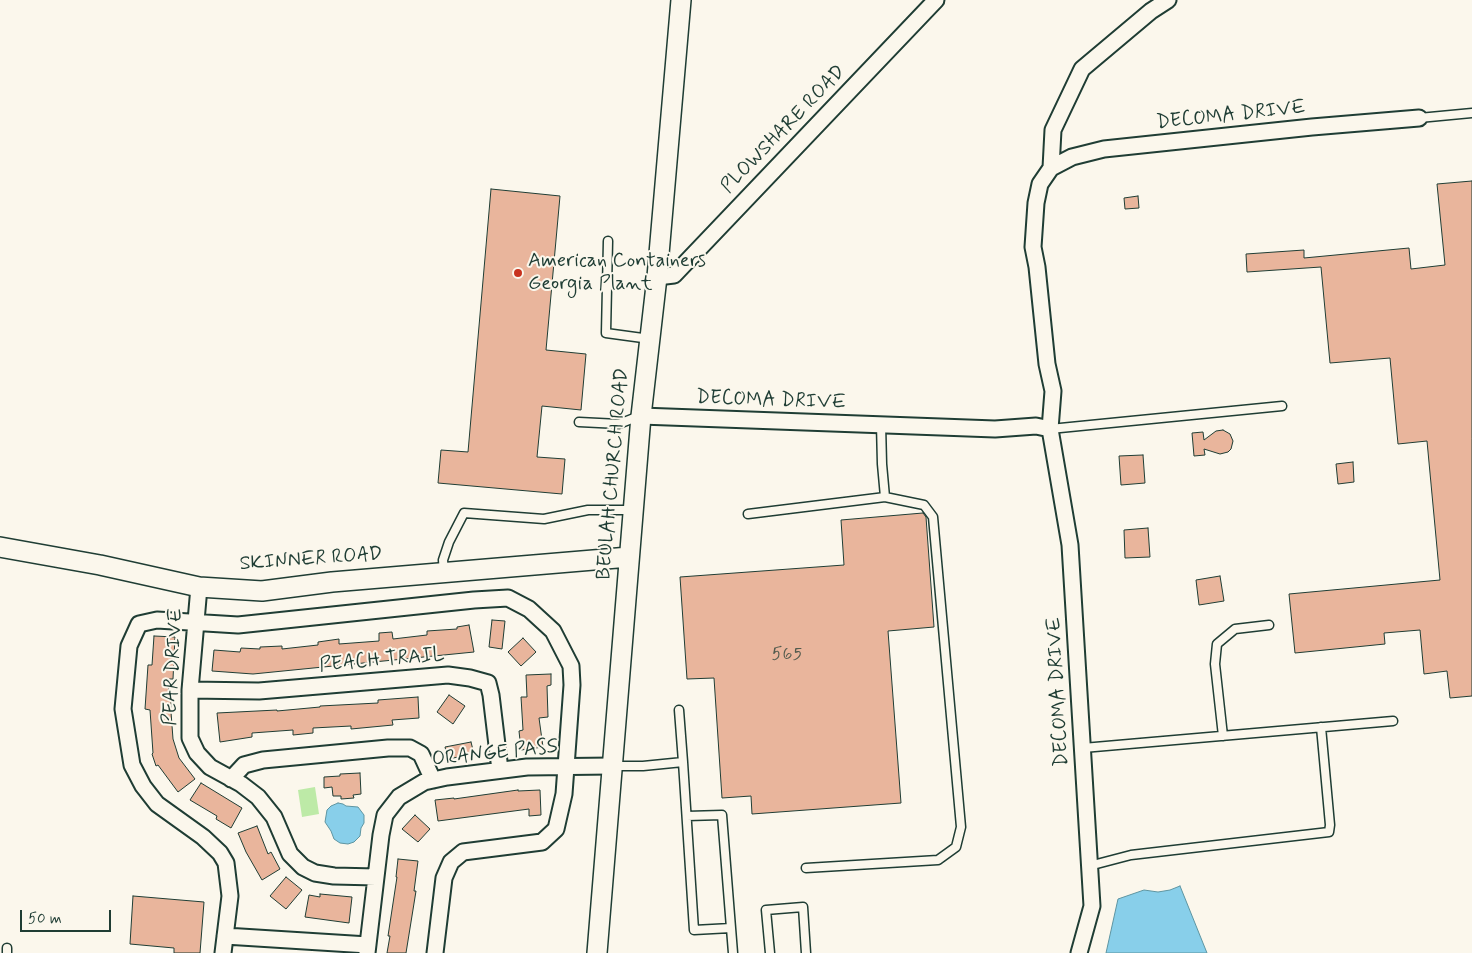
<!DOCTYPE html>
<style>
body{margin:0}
#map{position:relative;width:1472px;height:953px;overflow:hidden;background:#fbf7ec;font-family:Mynerve,sans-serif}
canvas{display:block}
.scale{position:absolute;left:20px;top:910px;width:91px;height:22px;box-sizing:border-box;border:2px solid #1f3d34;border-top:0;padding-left:6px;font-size:15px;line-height:18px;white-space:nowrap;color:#1f3d34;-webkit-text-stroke:4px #fbf7ec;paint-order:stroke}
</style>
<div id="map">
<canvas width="1472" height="953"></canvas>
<div class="scale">50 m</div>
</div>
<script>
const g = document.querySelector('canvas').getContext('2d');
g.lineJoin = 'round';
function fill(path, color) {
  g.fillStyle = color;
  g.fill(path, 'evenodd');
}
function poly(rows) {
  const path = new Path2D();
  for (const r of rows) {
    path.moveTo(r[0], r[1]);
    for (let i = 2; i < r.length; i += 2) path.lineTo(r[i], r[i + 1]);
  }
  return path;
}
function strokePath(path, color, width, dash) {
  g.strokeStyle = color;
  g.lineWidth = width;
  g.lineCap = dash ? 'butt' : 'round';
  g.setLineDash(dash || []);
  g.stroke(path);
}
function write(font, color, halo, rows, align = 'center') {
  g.font = font + ' Mynerve,sans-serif';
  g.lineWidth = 4;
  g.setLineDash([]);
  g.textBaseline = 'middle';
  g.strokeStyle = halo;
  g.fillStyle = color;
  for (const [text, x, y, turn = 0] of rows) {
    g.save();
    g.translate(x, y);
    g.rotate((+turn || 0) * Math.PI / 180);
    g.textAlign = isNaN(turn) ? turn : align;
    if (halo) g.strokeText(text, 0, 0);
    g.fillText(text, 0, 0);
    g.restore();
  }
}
fill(poly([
 [315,787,319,814,302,817,298,790]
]), '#bdeaa7');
const water = poly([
 [338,803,343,804,346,806,358,807,364,815,364,823,361,828,360,836,354,842,348,844,340,843,334,839,331,831,325,822,327,810,331,806,338,803],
 [1180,886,1207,953,1106,953,1118,899,1144,890,1158,892,1170,890,1180,886]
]);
fill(water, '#88cfea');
strokePath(water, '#5e95a1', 1);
const building = poly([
 [1472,181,1472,696,1450,698,1447,671,1424,674,1420,630,1384,633,1385,644,1295,653,1289,594,1440,580,1427,441,1398,444,1390,358,1330,363,1321,267,1247,272,1246,254,1304,250,1304,258,1409,248,1411,269,1445,265,1437,184,1472,181],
 [491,189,560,196,546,350,586,354,581,410,542,406,537,457,565,459,562,494,438,483,441,450,468,452,491,189],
 [1138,196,1139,208,1125,209,1124,198,1138,196],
 [1223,430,1230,434,1233,441,1231,449,1228,452,1220,454,1204,449,1205,455,1194,456,1192,433,1203,432,1204,440,1216,431,1223,430],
 [1143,455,1145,483,1121,485,1119,456,1143,455],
 [1353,462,1354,482,1338,484,1336,464,1353,462],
 [923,513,926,517,934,627,888,631,901,803,752,814,751,796,722,798,714,678,687,679,680,577,844,565,841,520,923,513],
 [1148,528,1150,557,1125,558,1124,530,1148,528],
 [1220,576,1224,601,1199,605,1196,580,1220,576],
 [492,620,505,621,502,649,489,647,492,620],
 [469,625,474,652,253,674,212,671,214,650,240,652,241,648,260,649,260,647,282,646,282,649,318,645,318,642,339,639,339,644,379,641,379,633,392,632,393,639,427,635,427,631,457,629,457,627,469,625],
 [154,636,175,637,173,679,169,679,168,700,171,700,171,712,173,739,179,758,195,779,178,792,158,765,156,766,152,754,153,753,150,710,145,709,148,665,152,665,154,636],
 [523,638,536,652,521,666,508,652,523,638],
 [551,674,551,685,547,686,548,717,539,718,543,747,521,750,519,731,523,730,521,697,527,697,526,675,551,674],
 [449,695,465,706,453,724,437,712,449,695],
 [418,697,419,718,392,720,393,725,351,729,351,726,313,728,313,733,293,735,293,730,252,733,252,737,220,742,217,713,277,710,277,711,320,707,320,706,378,703,378,700,418,697],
 [471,742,474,754,448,759,445,747,471,742],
 [360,773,361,794,353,795,354,798,341,799,341,796,333,796,332,787,324,788,324,777,340,776,340,774,360,773],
 [201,783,242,808,231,828,216,819,217,816,190,800,201,783],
 [518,790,518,791,540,790,541,815,529,816,529,809,438,821,435,800,454,798,454,799,518,790],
 [415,815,430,829,418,842,402,829,415,815],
 [257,826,268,854,271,852,280,869,262,880,246,852,238,833,257,826],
 [398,859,418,861,414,891,416,891,406,953,387,953,390,936,388,936,397,877,396,877,398,859],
 [286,877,302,890,286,909,270,896,286,877],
 [320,894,352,897,349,923,305,917,309,895,320,897,320,894],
 [133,896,204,902,200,953,174,953,174,948,130,944,133,896]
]);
fill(building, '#e9b59c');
strokePath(building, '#1f3d34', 1);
const service = poly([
 [1419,118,1472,113],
 [608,241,606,333,650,339],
 [579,422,619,424,639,416],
 [1050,429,1282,406],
 [748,514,885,497],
 [444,572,443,560,449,542,464,513,544,519,588,510,633,510],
 [1223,736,1215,664,1217,644,1235,629,1269,625],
 [1083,748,1393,721],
 [683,762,694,930,731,928,733,953],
 [614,766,643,766,683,762,679,710],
 [687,816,722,815,731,928],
 [1089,866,1131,855,1329,832,1330,825,1321,727],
 [806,868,938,860,956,847,961,827,933,517,924,505,885,497,882,464,881,424],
 [7,953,7,948],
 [770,953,766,910,803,907,806,953]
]);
const minor = poly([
 [1051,168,1053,130,1082,69,1151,11,1168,0],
 [657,277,674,275,936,0],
 [641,416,995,429,1036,426,1050,429,1053,391,1047,364,1037,267,1033,247,1036,203,1040,184,1051,168,1072,157,1104,149,1312,127,1419,118],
 [1050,429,1070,545,1092,906,1079,953],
 [199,587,190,690,190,738,197,753,210,767,241,784,258,797,274,817,290,854,303,867,315,873,334,876,376,877],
 [190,690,259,691,448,675,470,678,488,683,491,695,500,770],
 [231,779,244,765,263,760,388,748,410,748,421,754,433,780],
 [225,936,368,945],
 [223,953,230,896,226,863,220,853,203,837,157,804,143,786,132,765,123,709,129,646,139,624,157,620,238,625,474,600,508,598,529,609,553,631,571,666,572,685,564,794,556,829,542,842,463,852,451,862,444,878,435,953],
 [367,953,381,835,385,815,399,797,424,782,447,777,527,767,612,766]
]);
const tertiary = poly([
 [0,547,100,565,199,587,262,591,332,582,629,557],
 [597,953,641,416,657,277,681,0]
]);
strokePath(service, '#1f3d34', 11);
strokePath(minor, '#1f3d34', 19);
strokePath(tertiary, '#1f3d34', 22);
strokePath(service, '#fbf7ec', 8);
strokePath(minor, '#fbf7ec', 15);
strokePath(tertiary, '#fbf7ec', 19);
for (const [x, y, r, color] of [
 [518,273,5,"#c8321e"]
]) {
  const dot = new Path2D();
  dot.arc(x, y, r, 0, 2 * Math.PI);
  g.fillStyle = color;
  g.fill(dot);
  strokePath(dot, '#fbf7ec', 2);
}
write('18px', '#525b4e', null, [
 ["565",787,655]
]);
write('20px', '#1f3d34', '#fbf7ec', [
 ["DECOMA DRIVE",1231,116,-6],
 ["PLOWSHARE ROAD",784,130,-46],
 ["DECOMA DRIVE",771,401,2],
 ["BEULAH CHURCH ROAD",614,474,-85],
 ["SKINNER ROAD",311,560,-4],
 ["PEACH TRAIL",382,661,-5],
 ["PEAR DRIVE",174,667,-87],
 ["DECOMA DRIVE",1059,692,-93],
 ["ORANGE PASS",495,754,-6]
]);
write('20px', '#1f3d34', '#fbf7ec', [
 ["American Containers",528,262],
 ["Georgia Plant",528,285]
], 'left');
</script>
